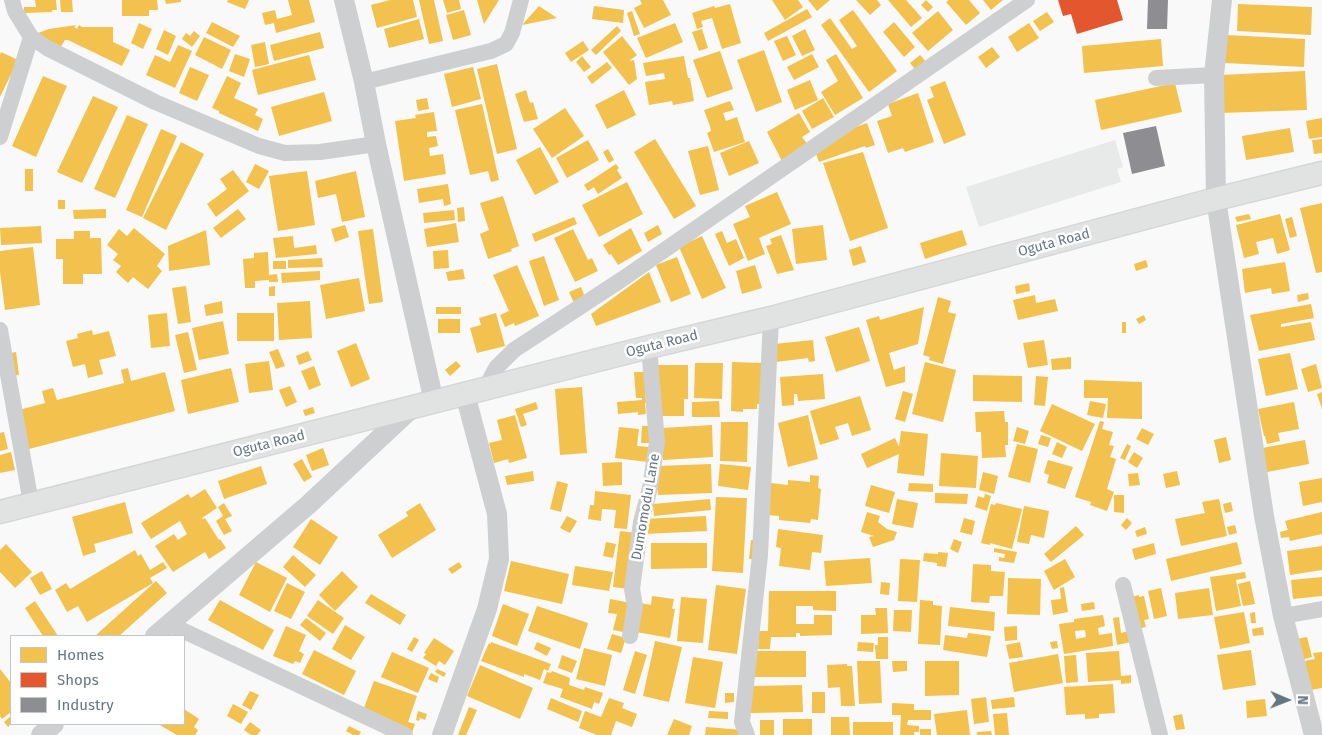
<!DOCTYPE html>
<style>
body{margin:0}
#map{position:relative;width:1322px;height:735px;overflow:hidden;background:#f9f9f9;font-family:"Fira Sans",sans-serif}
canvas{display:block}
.legend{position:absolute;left:10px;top:635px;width:175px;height:90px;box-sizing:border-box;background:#fff;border:1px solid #c1c8cd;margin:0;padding:6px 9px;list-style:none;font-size:15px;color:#657683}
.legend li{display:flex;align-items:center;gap:10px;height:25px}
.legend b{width:25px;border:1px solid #c1c8cd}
.north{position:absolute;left:1262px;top:675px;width:50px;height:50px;-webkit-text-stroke:4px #fff;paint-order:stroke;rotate:91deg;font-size:14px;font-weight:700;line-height:20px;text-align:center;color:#657683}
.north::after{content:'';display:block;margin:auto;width:18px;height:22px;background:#657683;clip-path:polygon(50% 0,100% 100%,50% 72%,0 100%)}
</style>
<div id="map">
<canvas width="1322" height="735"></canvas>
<ul class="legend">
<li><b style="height:14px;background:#f2c14e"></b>Homes</li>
<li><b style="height:14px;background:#e4572e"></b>Shops</li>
<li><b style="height:14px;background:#8d8d92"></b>Industry</li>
</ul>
<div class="north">N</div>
</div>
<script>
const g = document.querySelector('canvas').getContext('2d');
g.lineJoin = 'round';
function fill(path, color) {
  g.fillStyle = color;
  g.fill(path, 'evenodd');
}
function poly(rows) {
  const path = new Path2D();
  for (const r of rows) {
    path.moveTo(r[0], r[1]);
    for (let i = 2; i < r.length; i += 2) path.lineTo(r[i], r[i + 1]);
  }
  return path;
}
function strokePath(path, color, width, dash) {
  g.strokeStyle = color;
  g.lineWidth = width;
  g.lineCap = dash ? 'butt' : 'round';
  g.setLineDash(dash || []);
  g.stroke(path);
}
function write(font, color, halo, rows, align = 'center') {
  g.font = font + ' "Fira Sans",sans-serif';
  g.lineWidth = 5;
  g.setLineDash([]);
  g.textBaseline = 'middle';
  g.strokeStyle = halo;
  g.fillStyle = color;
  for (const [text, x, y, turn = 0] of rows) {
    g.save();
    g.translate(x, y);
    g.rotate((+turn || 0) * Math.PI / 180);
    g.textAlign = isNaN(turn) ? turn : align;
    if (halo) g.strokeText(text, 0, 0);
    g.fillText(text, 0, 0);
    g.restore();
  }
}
fill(poly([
 [1115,140,1123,167,1117,169,1121,182,979,227,966,187]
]), '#e8e9e9');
fill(poly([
 [35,0,56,0,57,10,52,10,52,12,24,13,24,7,36,7],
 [60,0,72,0,73,12,61,12],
 [122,0,157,0,158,10,149,10,149,16,122,16],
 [165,0,181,0,181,2,166,4],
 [228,0,249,0,245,9,227,2],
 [288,0,309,0,315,22,276,33,274,23,265,25,262,13,275,10,277,19,292,15],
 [390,0,413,0,417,17,377,28,371,5],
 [419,0,434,0,443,41,429,44],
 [443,0,459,0,461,9,447,13],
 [477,0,499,0,484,24],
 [640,0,663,0,671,15,644,28,634,8,642,4],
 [772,0,798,0,803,7,785,20],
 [808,0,830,0,817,11],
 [856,0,877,0,881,5,870,15],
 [888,0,906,0,922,18,911,27],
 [926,0,933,7,928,12,921,5],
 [949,0,969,0,980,13,966,25,946,2],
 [983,0,1003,0,991,10],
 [730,4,741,43,722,49,712,18,701,21,703,27,697,29,692,13,714,6,715,8],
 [1238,4,1312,7,1311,35,1237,31],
 [539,6,557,18,522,25],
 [594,6,624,10,623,23,592,19],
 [807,9,812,17,768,41,764,33],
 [464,10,471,35,453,40,446,15],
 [853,10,897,71,869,92,821,25,830,18,852,49,857,46,839,20],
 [632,11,640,34,634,36,627,13],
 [938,11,953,30,928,51,912,33],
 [1047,12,1054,22,1040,31,1033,21],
 [419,19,424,39,389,48,384,29],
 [212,22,240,36,233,47,206,33],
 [894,22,915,47,904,57,883,32],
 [139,23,152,29,143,49,131,43],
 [675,23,683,42,646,58,637,38],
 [1029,23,1039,38,1017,52,1008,37],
 [76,25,74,27,77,29,79,25,82,27,113,27,113,42,130,50,122,66,68,40,65,40,60,48,38,33,49,29],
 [617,26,621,31,596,55,591,50],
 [702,29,708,48,699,51,692,32],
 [805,29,815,50,802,56,792,36],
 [164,30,176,36,168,55,156,49],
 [194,31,200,36,192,47,182,39,186,33,190,36],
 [320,32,324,48,274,61,270,45],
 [1226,35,1305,39,1304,67,1225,63],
 [622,36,637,55,629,61,634,60,637,79,629,85,603,52],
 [787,36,796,55,783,61,774,41],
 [204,37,231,50,222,69,195,55],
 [1161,39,1163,66,1084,73,1082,46],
 [583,41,589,50,571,62,565,53],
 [265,42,269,64,255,67,251,45],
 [178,45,192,51,175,88,146,75,155,55,170,62],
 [992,47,1000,57,986,68,978,57],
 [764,50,782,102,756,112,737,60],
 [720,51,733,89,707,98,693,60],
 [1,52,18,60,0,97,0,55],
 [235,54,250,59,244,77,229,71],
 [812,54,819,67,794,80,787,67],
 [836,54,863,98,835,115,821,92,838,81,826,60],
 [309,55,316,80,258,95,252,70],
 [920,55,927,63,917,72,910,63],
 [582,56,591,67,584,72,576,62],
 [684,56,688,78,690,78,694,101,673,105,672,101,649,105,645,82,665,79,664,73,646,76,643,63],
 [607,62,612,68,592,84,587,77],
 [497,64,517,149,497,154,477,69],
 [190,67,209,75,197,101,179,93],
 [473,67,481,99,452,107,444,74],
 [1305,71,1307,110,1221,113,1220,75],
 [43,76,67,86,36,157,12,146],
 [227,76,241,83,234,98,258,109,255,115,263,119,258,131,219,113,219,111,212,108],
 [810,80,818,100,795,110,787,90],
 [945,81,966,135,944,144,927,100,934,97,930,87],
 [1175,83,1182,112,1101,130,1095,100],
 [526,90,530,103,533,102,538,119,524,122,515,94],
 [624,90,636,115,607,129,595,105],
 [324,92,332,121,279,136,271,107],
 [918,93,934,142,905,152,903,148,888,153,877,121,892,116,888,104],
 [93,96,118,107,82,183,57,172],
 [427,98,429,109,418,111,416,100],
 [823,98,834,117,812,129,802,111],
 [730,101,734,110,723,113,726,121,737,117,745,142,714,152,707,133,711,131,710,126,704,110],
 [482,104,499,180,491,182,488,171,470,175,455,110],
 [565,108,584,136,552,158,533,129],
 [434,112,437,131,427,132,427,137,436,136,438,146,429,148,430,156,443,154,446,174,404,181,395,121,416,118,415,115],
 [799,113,810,132,802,137,808,145,782,161,767,132],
 [127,115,148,124,115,198,94,189],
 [1322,118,1322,137,1309,139,1306,121],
 [867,123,875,145,866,148,865,146,819,162,814,148,835,134],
 [1290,128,1294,152,1246,160,1242,136],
 [161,129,177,136,142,217,126,210],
 [655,139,696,206,674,219,634,152],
 [1322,139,1322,153,1314,154,1312,140],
 [588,140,599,160,567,178,556,158],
 [749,141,759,163,729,176,720,153],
 [181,142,204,154,166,230,143,218],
 [708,146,719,190,700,195,688,151],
 [540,147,559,182,535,195,516,160],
 [608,149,614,160,609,163,603,152],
 [863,152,888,228,850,241,823,163],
 [255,164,269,171,259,189,246,182],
 [616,164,619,168,617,170,622,178,598,194,594,187,588,191,584,185],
 [25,169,33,169,33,191,25,191],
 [233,170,249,191,216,217,207,204,227,189,220,179],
 [307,171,315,225,278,231,269,176],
 [356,171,365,217,342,222,336,194,318,198,315,181],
 [627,182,643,214,599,237,582,205],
 [448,184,451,204,444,206,443,199,419,203,417,189],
 [777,192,791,224,759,238,765,254,748,261,733,224,750,217,745,206],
 [503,196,519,246,511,249,512,251,488,259,480,234,489,230,480,203],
 [58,200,65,200,65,209,58,209],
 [1322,203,1322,272,1316,273,1300,208],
 [464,207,465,221,458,222,457,208],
 [106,209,106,218,74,219,73,210],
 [238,209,246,219,221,238,213,228],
 [454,210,455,220,424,223,423,213],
 [1249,214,1251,219,1237,222,1235,217],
 [1280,214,1290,250,1277,254,1273,238,1256,242,1259,254,1244,258,1236,225],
 [574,217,577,224,535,242,532,234],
 [1292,217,1297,236,1290,238,1285,219],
 [456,223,459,242,427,247,424,229],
 [345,225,349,237,335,242,331,229],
 [658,225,662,234,648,242,644,233],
 [823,225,827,260,796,264,792,229],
 [41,226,42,243,1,245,0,228],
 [134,228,165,254,157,266,162,271,148,289,133,277,128,283,116,272,121,266,113,260,118,254,107,245,119,229,127,236],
 [631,228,642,251,618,265,611,254,609,255,603,245],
 [373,229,383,302,369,304,358,231],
 [573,229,588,260,592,258,598,271,575,282,554,238],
 [206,230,210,265,169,271,168,246],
 [962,230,967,245,925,259,920,243],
 [74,231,90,231,90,238,101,238,102,274,83,274,83,284,63,284,63,259,56,259,56,239,74,239],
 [722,231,727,243,736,239,744,258,729,266,715,234],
 [781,235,794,270,777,274,766,246,772,244,770,239],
 [293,236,294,248,316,245,317,254,276,258,273,238],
 [702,236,726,288,702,299,679,247],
 [861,246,866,262,853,266,849,250],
 [33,247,40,305,5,310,0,272,0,251],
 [448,250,449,268,434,269,433,251],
 [268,252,269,275,277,274,278,282,269,282,269,280,255,281,255,288,245,288,243,259,254,258,254,253],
 [544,256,559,300,544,306,529,261],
 [677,257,691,294,671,302,656,265],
 [322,258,323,267,288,268,288,260],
 [1146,260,1148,267,1136,271,1134,264],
 [273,261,286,261,286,269,273,269],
 [1285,262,1290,291,1272,294,1271,288,1245,293,1242,269],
 [517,265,539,316,515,326,514,323,505,327,500,315,509,311,493,275],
 [755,265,762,288,742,294,736,271],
 [463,269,465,279,448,281,446,272],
 [320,271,320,280,282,283,281,273],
 [649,272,661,302,596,326,591,314],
 [359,278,365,311,326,319,320,285],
 [1029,283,1030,291,1016,294,1015,286],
 [186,286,191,322,178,324,172,288],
 [275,286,275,296,269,296,269,287],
 [581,287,585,297,574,303,569,292],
 [1308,293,1309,299,1298,302,1297,295],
 [1035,295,1036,303,1055,299,1058,311,1018,320,1013,300],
 [938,297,951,301,948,312,956,314,943,364,929,360,930,357,923,355],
 [222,301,223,313,206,316,204,305],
 [310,301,312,338,279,340,277,303],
 [1311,304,1314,318,1281,324,1281,327,1311,322,1315,340,1259,351,1250,315],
 [436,307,461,307,461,314,436,314],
 [924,307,918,344,889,353,894,370,905,366,905,382,886,387,866,320,879,316,880,320],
 [167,313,170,346,151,348,148,315],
 [237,313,274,313,274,341,237,341],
 [496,313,505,346,477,353,470,328,481,325,479,318],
 [1144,315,1146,320,1139,324,1136,319],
 [438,319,460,319,460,333,438,333],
 [223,321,229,354,199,360,192,328],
 [1122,322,1126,322,1126,333,1122,333],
 [859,327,870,361,836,372,825,337],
 [92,330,93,335,109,331,116,356,99,360,103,374,88,378,85,364,73,367,66,341,78,338,77,334],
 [188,332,197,370,184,373,175,335],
 [813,340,815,361,809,362,808,358,776,362,774,344],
 [1044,340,1048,365,1028,368,1023,343],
 [356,343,370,379,351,387,337,351],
 [278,349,285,366,276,369,269,352],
 [308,351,312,360,299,365,296,356],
 [16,352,19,375,10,376,6,354],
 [1290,353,1298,389,1266,396,1258,359],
 [1071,357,1071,369,1052,370,1051,359],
 [269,361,273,390,249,393,245,364],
 [456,361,461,366,450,376,445,370],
 [732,362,763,363,761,404,757,404,757,409,743,409,743,412,731,411],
 [925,362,956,370,943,422,912,414],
 [695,363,723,363,722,399,694,398],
 [1316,364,1322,388,1308,392,1301,369],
 [656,365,688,365,688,399,684,399,684,416,656,416],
 [314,366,321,385,309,390,301,371],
 [128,368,131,381,165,372,175,411,29,449,19,410,45,403,42,391,53,388,57,400,124,383,121,370],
 [231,368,239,402,188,414,181,380],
 [634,372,647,372,653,403,645,403,646,414,638,415,638,412,618,414,617,402,642,400,642,398,636,398],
 [823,374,825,399,798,401,797,394,794,394,794,405,782,406,780,377],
 [973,375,1022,376,1022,402,973,401],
 [1036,376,1048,377,1045,406,1034,405],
 [1084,380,1142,382,1142,419,1107,418,1108,398,1084,398],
 [290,386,297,402,286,407,279,390],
 [582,387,587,453,560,455,555,389],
 [903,391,913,394,905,422,895,419],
 [1322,392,1322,409,1317,394],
 [860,396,871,430,852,436,848,423,835,427,839,439,820,445,810,411],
 [719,401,720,417,692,417,692,402],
 [1090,401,1106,404,1103,418,1087,415],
 [536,402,538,409,523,414,527,425,521,427,515,409],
 [1294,402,1299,429,1278,433,1280,441,1267,444,1265,436,1264,436,1258,409],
 [1052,404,1095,424,1082,451,1040,431],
 [313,407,315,413,305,416,303,410],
 [1004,411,1005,422,1008,422,1008,445,1005,445,1006,457,982,458,981,432,976,432,975,412],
 [515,415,527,458,509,463,508,459,494,463,489,443,502,440,497,420],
 [808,415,818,459,788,467,778,423],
 [1100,421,1104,422,1102,429,1113,432,1109,445,1114,446,1110,457,1116,459,1107,489,1114,492,1107,511,1090,505,1091,502,1075,497],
 [721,422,748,422,747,462,720,461],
 [712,425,713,457,663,460,662,428],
 [642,426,654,426,654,443,641,443],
 [619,427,639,429,637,446,649,447,648,462,615,458],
 [1017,427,1029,431,1025,444,1013,441],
 [1142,428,1154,434,1148,445,1136,439],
 [901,431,928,434,924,476,897,473,899,454,867,468,861,454,895,438,899,447],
 [4,432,8,449,0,451,0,433],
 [1041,435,1051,438,1048,447,1038,444],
 [1226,437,1231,460,1219,463,1214,440],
 [1305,440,1309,464,1267,472,1262,448],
 [1057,442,1067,447,1062,458,1052,454],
 [1017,444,1038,449,1030,483,1008,477],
 [1127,444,1131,446,1125,460,1120,458],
 [323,448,329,465,312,471,306,455],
 [11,452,15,470,0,473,0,455],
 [1134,452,1143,458,1137,468,1128,462],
 [941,453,978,456,976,488,939,486],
 [302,459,312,477,304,482,293,464],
 [1048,460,1073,467,1065,489,1047,483,1049,475,1044,473],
 [622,462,622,485,603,486,602,463],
 [711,464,712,493,658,495,657,466],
 [720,464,751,467,748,490,718,486],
 [261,466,267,484,224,499,218,481],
 [533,471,534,481,507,485,505,476],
 [1177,471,1180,485,1166,488,1163,474],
 [983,472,998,476,994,494,979,490],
 [1138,473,1140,485,1129,486,1128,474],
 [810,475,819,476,818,488,821,489,818,520,811,519,810,523,779,520,779,516,768,515,771,483,788,485,788,480,810,482],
 [1322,478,1322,502,1303,506,1299,482],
 [557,481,568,484,561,512,550,509],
 [909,483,933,484,933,492,908,491],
 [871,485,895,492,889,513,865,506],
 [205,489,217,508,202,518,203,519,205,518,219,540,220,539,226,548,209,559,205,552,173,572,155,546,174,534,178,540,187,534,180,521,151,539,141,523,188,494,191,498],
 [595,491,631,495,627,529,614,528,616,510,602,509,601,521,588,519,590,505,594,505],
 [935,493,968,494,967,504,935,503],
 [985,494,991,496,987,511,975,507,978,496,984,498],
 [1114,495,1124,495,1124,513,1114,512],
 [716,497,747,498,743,573,712,571],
 [710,499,711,510,654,516,653,504],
 [897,499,918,503,913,528,892,524],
 [1219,499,1227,536,1181,546,1175,519,1205,513,1202,502],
 [125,502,133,533,94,544,96,552,83,556,72,517],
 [1231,502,1233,511,1225,513,1223,504],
 [224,503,232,516,225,519,232,531,224,535,216,521,223,516,218,507],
 [420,503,436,530,392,558,378,535,408,516,406,512],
 [996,503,1022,509,1012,549,990,543,990,545,981,543,991,504,995,505],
 [1024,506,1049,511,1044,538,1031,535,1029,544,1017,542],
 [867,512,880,516,878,522,887,529,897,532,894,540,873,547,869,537,874,536,861,532],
 [1322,512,1322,534,1290,541,1289,537,1281,538,1280,532,1288,530,1285,521],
 [567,516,577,521,570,533,560,528],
 [706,516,707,531,644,534,643,519],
 [964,518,975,521,972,535,960,532],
 [1127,518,1132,523,1126,530,1121,525],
 [311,519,338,537,320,565,293,547],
 [1235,525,1237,533,1229,535,1227,527],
 [1076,526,1084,535,1051,562,1044,554],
 [1145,527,1147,534,1137,537,1135,531],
 [778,529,823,535,821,553,812,552,810,570,779,566,781,548,776,547],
 [620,531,636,533,629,589,613,587],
 [954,539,962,542,958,553,950,549],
 [751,540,757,540,755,559,749,559],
 [606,542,616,544,613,558,603,556],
 [1237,542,1242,564,1171,581,1166,559],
 [651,543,707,543,707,568,651,569],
 [1154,543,1156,554,1135,560,1132,549],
 [6,544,32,572,15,588,0,572,0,550],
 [1322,546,1322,570,1290,575,1287,551],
 [994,548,1017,552,1014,563,999,561,999,557,1004,558,1005,554,994,552],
 [135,550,138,556,141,554,150,570,163,562,167,568,150,578,153,583,87,622,78,606,67,612,55,590,66,583,70,589],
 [938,552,948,553,946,567,937,566,937,563,923,561,924,553,938,554],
 [293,555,316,575,305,587,283,567],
 [870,558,872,583,826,586,824,561],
 [900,559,920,560,917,602,898,601],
 [1065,559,1075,577,1054,590,1044,571],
 [511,561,569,574,562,604,504,591],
 [256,562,287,578,270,612,239,595],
 [459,562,462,567,452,574,448,569],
 [973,564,991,565,991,571,1005,572,1003,596,990,596,989,603,971,602],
 [575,566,613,572,609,591,572,585],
 [42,571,52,589,40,595,30,578],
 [342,571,358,587,335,611,319,595],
 [1245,572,1246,578,1236,580,1241,606,1216,611,1210,577],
 [1322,577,1322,596,1293,599,1291,580],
 [1008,578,1041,579,1040,615,1007,614],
 [156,581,167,593,119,636,95,636],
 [1250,581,1255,604,1243,606,1238,584],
 [881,582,890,583,889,595,880,594],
 [287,583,305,592,291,619,274,611],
 [716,585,746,589,737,654,708,650],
 [1064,587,1068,612,1053,615,1051,600,1061,599,1060,588],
 [1161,588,1167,616,1154,619,1148,591],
 [1209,588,1213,615,1178,619,1175,593],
 [769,591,836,591,836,611,813,610,813,606,796,606,796,624,814,624,814,615,832,615,832,635,800,636,800,633,796,633,796,637,771,637,770,649,758,649,759,631,768,631],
 [371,594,406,615,400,625,365,603],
 [1139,595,1139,597,1144,596,1149,619,1144,620,1146,627,1136,629,1129,598],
 [652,596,674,599,672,609,675,609,670,638,636,632,640,603,651,605],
 [681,597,707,599,703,643,677,641],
 [610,599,631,603,628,633,613,630,617,614,608,613],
 [220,600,274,630,263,650,208,620],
 [318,600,344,618,333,634,307,616],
 [920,600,933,601,933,605,942,606,940,645,918,644],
 [35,601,58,636,43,636,25,608],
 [1094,602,1095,609,1082,611,1081,604],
 [503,604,529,614,517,646,492,636],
 [537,606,588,623,580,649,528,631],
 [950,607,995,612,994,631,948,626],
 [875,608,887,608,888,633,861,634,861,615,876,615],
 [894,610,912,610,911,632,893,631],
 [1244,612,1250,643,1220,649,1214,617],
 [1255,612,1256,623,1251,623,1250,613],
 [1103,615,1105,626,1098,628,1099,635,1112,633,1113,646,1064,654,1059,624,1074,622,1074,619],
 [1085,630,1086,637,1076,639,1075,631],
 [1119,617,1121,633,1129,631,1131,642,1117,645,1113,618],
 [306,618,326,633,320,641,300,625],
 [345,625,365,637,351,660,332,649],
 [286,626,306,635,299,651,304,654,300,663,295,661,293,664,273,656],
 [1017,626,1017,640,1005,641,1004,627],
 [1263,627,1264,635,1253,636,1252,629],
 [968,633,991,636,987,657,943,650,945,635,967,638],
 [612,634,626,638,621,653,607,649],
 [414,637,419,640,412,652,407,649],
 [878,637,888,637,888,659,876,659,875,645,878,645],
 [1307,637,1312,657,1301,660,1296,639],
 [434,638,454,651,445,665,439,661,436,666,423,658,426,654,424,653],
 [655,641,682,647,669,702,643,696],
 [1057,641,1058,648,1052,649,1050,642],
 [491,642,551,664,548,671,544,669,540,680,524,674,524,677,481,661,489,643,491,644],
 [537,642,551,648,547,656,534,649],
 [858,642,874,643,873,652,857,651],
 [1020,642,1023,657,1009,659,1006,645],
 [584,648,612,655,605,686,576,679],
 [314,650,356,671,344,695,302,674],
 [1251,650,1256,685,1223,690,1217,655],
 [635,651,647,655,635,694,623,690],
 [751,651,806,651,806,677,752,677],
 [1119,651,1121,676,1131,675,1131,683,1121,684,1121,680,1088,682,1086,653],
 [392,652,429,668,418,693,381,677],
 [1322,652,1322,688,1310,690,1305,661,1315,659,1313,653],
 [1058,654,1063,683,1014,692,1009,663],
 [562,655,577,661,572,673,558,668],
 [1076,655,1078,682,1066,683,1064,656],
 [693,657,723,662,715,708,685,703],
 [857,661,880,661,882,703,859,704],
 [892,661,907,661,907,671,893,672],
 [925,661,959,661,959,695,925,696],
 [847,664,847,666,852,666,855,706,841,706,840,687,828,688,827,665],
 [480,665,533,688,520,719,467,696],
 [0,669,11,683,11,712,2,719,0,716],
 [437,669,446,673,444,677,435,672],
 [552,671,570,678,569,685,584,690,585,687,603,693,599,704,594,702,592,709,560,697,563,689,543,683,547,672,551,673],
 [431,673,439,677,437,683,428,679],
 [374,681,417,696,408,722,415,724,412,733,362,713],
 [1113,684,1115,713,1099,714,1099,718,1085,719,1085,714,1066,715,1064,687],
 [802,685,803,712,750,713,749,686],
 [250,691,259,695,251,710,242,705],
 [812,692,825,692,825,713,812,713],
 [725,693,734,693,734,702,725,703],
 [986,697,989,722,974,724,971,699],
 [1014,697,1015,707,992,709,991,700],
 [551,698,582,711,578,722,547,709],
 [609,698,624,703,622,708,637,714,632,727,616,721,611,735,597,735,579,728,585,711,601,717],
 [1265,699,1267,716,1247,718,1246,701],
 [892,703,914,704,914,710,931,710,931,720,908,720,907,725,919,726,919,732,914,732,914,735,900,735,901,715,892,715],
 [233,704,248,712,241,724,227,716],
 [469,707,477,710,466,735,458,735],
 [184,709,199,719,194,727,198,730,195,735,177,735,158,724,184,724],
 [967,710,970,735,937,735,934,714],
 [418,711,427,714,425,720,420,718,419,721,416,720],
 [709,711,728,712,728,719,708,718],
 [1007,713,1009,735,995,735,993,714],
 [1182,714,1185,729,1176,730,1173,716],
 [11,716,11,724,8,727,4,722],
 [831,717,849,717,850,735,831,735],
 [674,719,692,726,689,735,667,735],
 [783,719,812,719,812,735,783,735],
 [760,720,774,720,774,735,760,735],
 [250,722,261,730,257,735,251,735,244,730],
 [853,722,893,722,893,735,853,735],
 [349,726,361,732,359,735,353,735,346,731],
 [706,727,743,730,743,735,705,735],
 [920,729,931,729,931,735,920,735],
 [991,731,992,735,977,735,977,732]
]), '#f2c14e');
fill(poly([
 [1058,0,1117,0,1123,20,1077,34,1071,14,1063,16]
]), '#e4572e');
fill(poly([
 [1148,0,1168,0,1167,29,1147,29],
 [1156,126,1165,166,1132,174,1123,133]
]), '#8d8d92');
const secondary = poly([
 [0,512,649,347,771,318,1216,199,1322,173]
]);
strokePath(secondary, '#d5d6d7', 25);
strokePath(poly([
 [12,0,15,11,31,37,47,48,155,102,259,146,285,153,320,152,376,144],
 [1156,78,1214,75],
 [364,82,491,51,506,44,512,33,521,0],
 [0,137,31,37],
 [0,330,31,503],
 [485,389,496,368,514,350,621,280,1027,0],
 [1123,585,1160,735],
 [1283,616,1322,609],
 [169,624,405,735],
 [630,636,635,606,632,589,641,522,650,488,657,442,649,347],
 [747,735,742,722,760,555,771,318]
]), '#cecfd0', 16);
strokePath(poly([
 [344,0,364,82,376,144,434,402],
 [1222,0,1214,75,1216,199,1264,516,1283,616,1314,735],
 [155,636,308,505,412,408],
 [41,735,54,724],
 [442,735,487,609,499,559,497,514,465,394]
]), '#cecfd0', 20);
strokePath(secondary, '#e1e2e2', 22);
write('14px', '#657683', '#fff', [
 ["Oguta Road",1054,243,-15],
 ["Oguta Road",662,344,-14],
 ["Oguta Road",269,444,-14],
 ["Dumomodu Lane",646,507,-80]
]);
</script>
